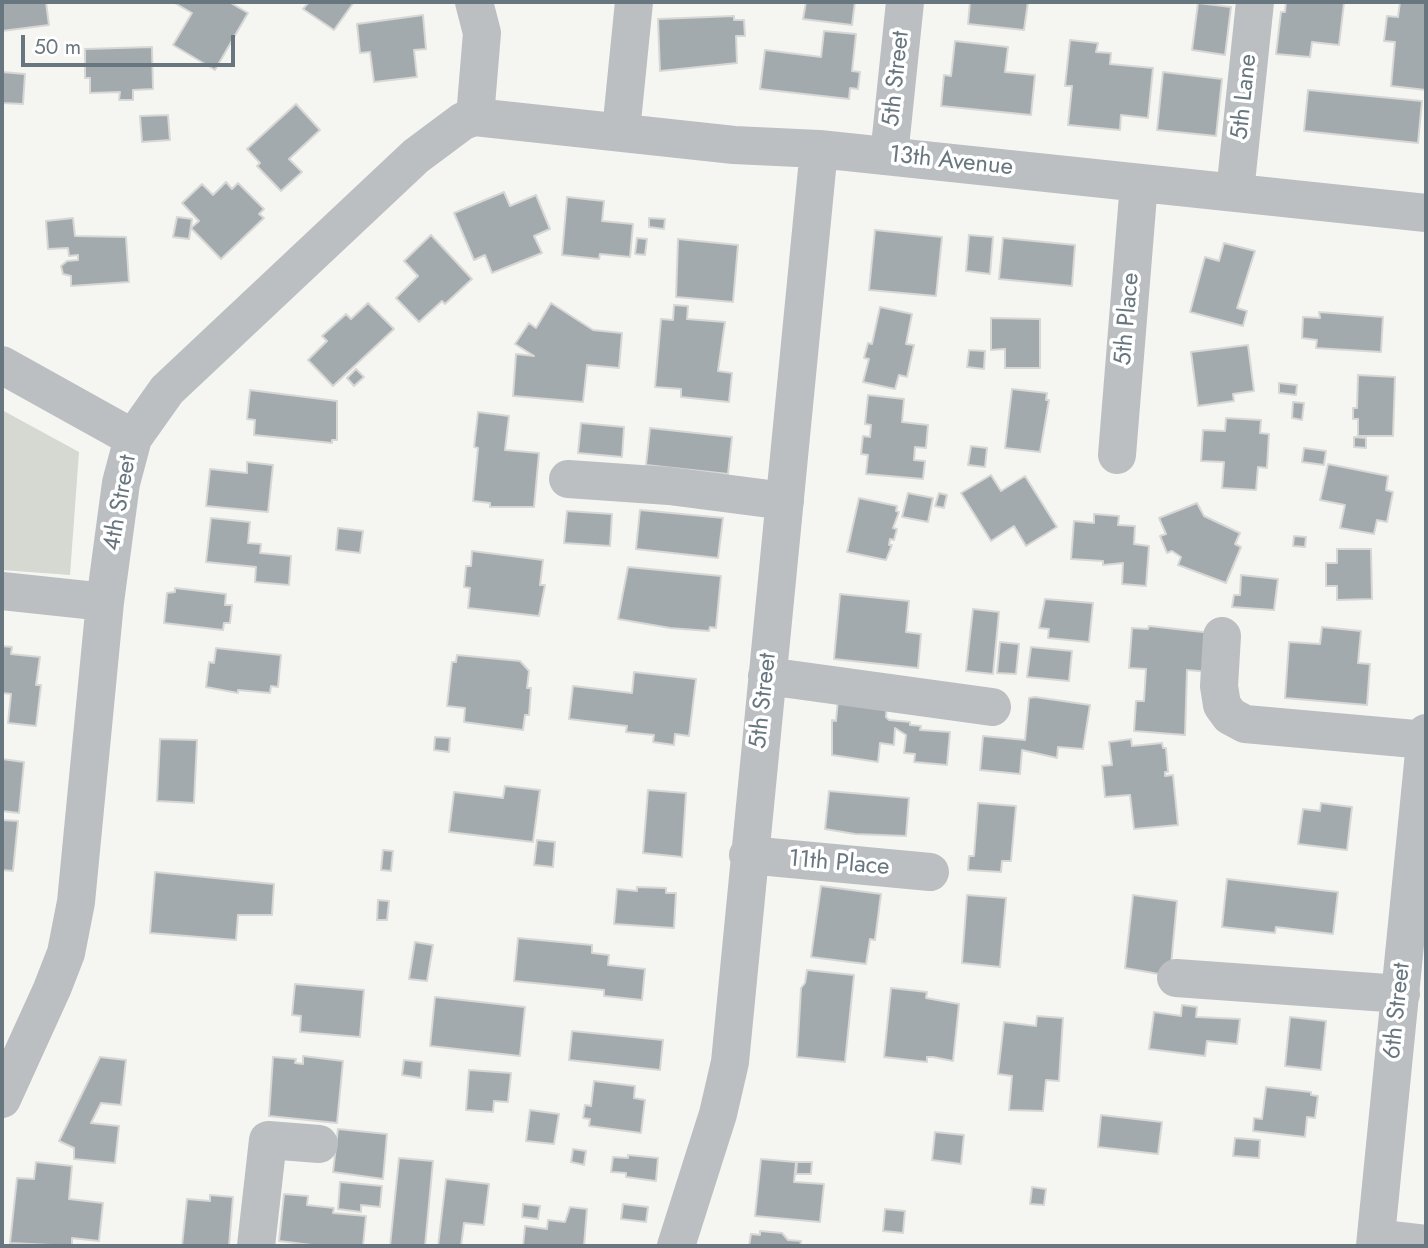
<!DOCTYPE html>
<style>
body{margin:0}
#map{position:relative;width:1428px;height:1248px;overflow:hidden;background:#f5f5f2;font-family:Jost,sans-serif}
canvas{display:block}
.frame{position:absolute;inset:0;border:4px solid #68767f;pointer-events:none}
.scale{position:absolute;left:21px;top:35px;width:214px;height:32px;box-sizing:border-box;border:4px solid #68767f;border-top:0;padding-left:9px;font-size:21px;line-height:24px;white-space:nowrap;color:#68767f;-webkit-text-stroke:5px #fff;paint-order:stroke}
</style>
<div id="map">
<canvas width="1428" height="1248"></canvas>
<div class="frame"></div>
<div class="scale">50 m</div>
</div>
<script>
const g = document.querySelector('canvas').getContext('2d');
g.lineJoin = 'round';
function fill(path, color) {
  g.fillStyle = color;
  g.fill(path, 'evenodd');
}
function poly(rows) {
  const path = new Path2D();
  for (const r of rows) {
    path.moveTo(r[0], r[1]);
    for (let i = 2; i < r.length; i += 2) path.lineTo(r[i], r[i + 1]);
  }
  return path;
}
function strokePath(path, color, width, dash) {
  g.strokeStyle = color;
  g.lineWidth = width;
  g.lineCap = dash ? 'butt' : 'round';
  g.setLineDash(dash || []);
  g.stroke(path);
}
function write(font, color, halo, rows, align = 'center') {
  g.font = font + ' Jost,sans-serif';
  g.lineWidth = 7;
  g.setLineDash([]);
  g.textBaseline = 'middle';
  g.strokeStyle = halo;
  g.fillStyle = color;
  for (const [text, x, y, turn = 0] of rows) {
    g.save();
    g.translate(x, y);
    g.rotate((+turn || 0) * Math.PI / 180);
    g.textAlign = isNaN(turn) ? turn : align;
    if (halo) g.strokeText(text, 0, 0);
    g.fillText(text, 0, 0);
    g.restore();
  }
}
fill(poly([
 [2,410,79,452,70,575,2,570]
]), '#d5d9d2');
const building = poly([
 [2,2,46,2,49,25,2,31,2,2],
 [173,2,229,2,248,13,215,70,173,45,192,13,173,2],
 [309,2,354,2,334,30,303,9,309,2],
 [806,2,855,2,852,25,803,19,806,2],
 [970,2,1028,2,1024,30,968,24,970,2],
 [1282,2,1344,3,1339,45,1312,42,1310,57,1276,54,1281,12,1285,12,1286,2,1282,2],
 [1400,2,1426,2,1426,90,1391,86,1395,42,1384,41,1387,16,1398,17,1400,2],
 [1198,3,1231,7,1225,55,1192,50,1198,3],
 [423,15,426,49,414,50,417,77,374,82,370,52,360,53,357,24,423,15],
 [734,16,734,20,744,20,745,36,736,36,737,63,660,71,658,19,734,16],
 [824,31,856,34,852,71,860,72,858,89,850,88,849,99,760,89,765,50,821,57,824,31],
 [1070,40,1098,43,1096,52,1111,53,1110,64,1153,68,1148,118,1121,115,1120,130,1068,125,1072,86,1065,86,1070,40],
 [955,41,1008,47,1005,72,1035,75,1031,115,941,106,944,75,951,76,955,41],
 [152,47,153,89,133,90,133,100,119,100,120,92,90,93,90,78,85,78,85,49,152,47],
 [2,72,25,74,23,104,2,103,2,72],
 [1163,72,1222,79,1216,136,1157,130,1163,72],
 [1308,90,1422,101,1418,143,1304,131,1308,90],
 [296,104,320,130,289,159,302,172,281,191,257,166,260,163,247,149,296,104],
 [168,115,170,140,142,142,140,116,168,115],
 [226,182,232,189,238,183,264,209,259,214,264,218,221,259,191,228,199,221,182,203,202,184,213,195,226,182],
 [504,192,510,206,536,195,550,229,534,236,542,253,492,273,485,255,474,260,454,213,504,192],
 [567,197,604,201,602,221,633,224,630,257,600,254,599,259,562,255,567,197],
 [177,217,192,219,189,239,173,237,177,217],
 [73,218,75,236,126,237,129,282,71,286,71,276,63,274,61,266,67,261,78,260,78,255,69,256,68,248,48,249,46,221,73,218],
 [649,218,665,219,664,229,649,227,649,218],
 [875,230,942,237,936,296,869,290,875,230],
 [431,235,472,279,445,304,442,301,419,322,396,298,418,276,404,261,431,235],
 [969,235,993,237,990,274,966,271,969,235],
 [637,238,647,239,645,255,635,254,637,238],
 [1003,238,1075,245,1072,286,999,279,1003,238],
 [678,239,738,245,733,302,676,297,678,239],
 [1224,243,1255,251,1237,308,1247,311,1243,326,1190,312,1205,257,1219,261,1224,243],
 [368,303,394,329,333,386,308,360,327,341,322,336,346,314,351,319,368,303],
 [551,303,593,330,622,333,619,368,587,365,583,402,513,396,516,354,534,356,515,344,529,323,536,328,551,303],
 [674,305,688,306,687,319,725,322,718,371,732,373,729,402,681,397,681,389,655,387,661,319,673,320,674,305],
 [880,307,912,314,906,344,914,345,907,377,899,375,895,389,863,382,869,359,864,358,868,343,872,344,880,307],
 [1319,312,1383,317,1381,352,1316,348,1317,340,1302,338,1303,317,1320,318,1319,312],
 [991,318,1040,319,1040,368,1005,368,1005,349,991,350,991,318],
 [1248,345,1254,391,1233,394,1234,401,1198,406,1191,352,1248,345],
 [969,350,985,351,984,369,967,367,969,350],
 [356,369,364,377,354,386,347,378,356,369],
 [1358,375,1395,377,1393,436,1358,436,1358,419,1353,419,1353,408,1357,408,1358,375],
 [1279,383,1297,385,1296,395,1279,393,1279,383],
 [1012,389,1047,393,1046,400,1049,400,1040,452,1005,448,1012,389],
 [250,390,337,401,337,440,332,440,332,443,254,435,255,420,247,419,250,390],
 [868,395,904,399,902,422,928,425,926,448,915,447,914,460,925,461,923,479,866,474,868,455,861,454,863,436,870,437,871,425,865,424,868,395],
 [1293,402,1304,403,1302,420,1292,418,1293,402],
 [478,412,509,416,505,450,539,453,534,507,490,507,490,503,473,501,478,448,474,447,478,412],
 [1226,418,1261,420,1260,433,1269,434,1267,468,1258,467,1256,490,1222,488,1224,462,1201,461,1203,430,1225,431,1226,418],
 [581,423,624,427,622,457,578,453,581,423],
 [650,428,732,437,728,474,646,465,650,428],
 [1354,437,1366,438,1366,448,1354,447,1354,437],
 [971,446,987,448,985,467,968,465,971,446],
 [1304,448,1326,451,1324,465,1302,462,1304,448],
 [247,462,273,465,268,512,206,506,210,469,247,473,247,462],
 [1328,464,1388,476,1386,490,1393,492,1387,522,1377,520,1374,534,1340,528,1345,505,1320,500,1328,464],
 [991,475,1001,491,1025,476,1057,527,1026,546,1014,526,991,541,961,493,991,475],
 [908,493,933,498,928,522,902,517,908,493],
 [939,493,947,495,944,508,935,506,939,493],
 [859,498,897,506,896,511,899,512,893,528,897,529,894,540,890,539,889,545,892,545,886,560,847,552,859,498],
 [1197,503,1204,516,1240,533,1235,544,1241,547,1226,583,1178,565,1181,557,1172,551,1167,553,1160,536,1166,534,1159,518,1197,503],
 [640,510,723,518,718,558,636,549,640,510],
 [567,511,612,514,610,546,564,543,567,511],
 [1094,514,1119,516,1118,525,1135,526,1134,544,1149,546,1146,586,1122,584,1123,563,1103,565,1103,561,1071,559,1074,521,1094,523,1094,514],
 [211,518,250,522,248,543,261,544,260,553,291,556,289,585,255,582,256,567,206,562,211,518],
 [338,528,363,531,360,553,336,550,338,528],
 [1294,536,1306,537,1305,547,1293,546,1294,536],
 [1337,549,1371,549,1372,599,1337,600,1337,586,1326,586,1326,563,1337,563,1337,549],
 [472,551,543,560,540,585,545,585,539,616,468,608,470,588,464,587,466,566,471,566,472,551],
 [628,567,721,576,716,628,710,627,709,631,670,628,618,619,628,567],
 [1241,575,1278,579,1274,610,1232,607,1234,595,1240,595,1241,575],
 [175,588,226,594,225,605,232,605,230,623,224,623,223,630,164,623,167,593,175,592,175,588],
 [840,594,909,601,906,632,921,634,918,668,834,659,840,594],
 [1045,599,1093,603,1089,642,1048,638,1049,629,1039,628,1045,599],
 [973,609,999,612,993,674,966,671,973,609],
 [1149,626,1212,633,1210,672,1187,670,1185,735,1134,731,1136,701,1144,701,1146,669,1129,668,1132,628,1148,629,1149,626],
 [1322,627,1361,631,1358,663,1370,664,1367,705,1285,698,1289,642,1320,644,1322,627],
 [1000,642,1019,644,1016,674,997,673,1000,642],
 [2,646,12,647,11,654,40,657,36,685,41,685,36,726,8,723,11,694,2,693,2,646],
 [1031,647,1072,651,1069,681,1027,677,1031,647],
 [216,648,281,655,278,687,271,686,270,693,238,690,238,693,206,687,209,662,214,663,216,648],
 [457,655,520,661,529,671,527,688,531,688,529,715,525,715,523,730,464,722,465,708,447,706,452,662,456,662,457,655],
 [634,672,696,679,689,736,675,734,674,745,653,742,654,735,626,732,627,726,569,719,573,686,632,693,634,672],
 [1035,697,1090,705,1083,749,1058,747,1057,758,1022,750,1020,774,980,770,983,736,1025,740,1029,698,1035,697],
 [838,699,887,702,886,717,889,720,910,722,910,725,921,726,920,730,950,732,947,765,914,762,915,754,904,753,906,735,895,728,894,745,880,743,878,762,832,755,832,720,836,721,838,699],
 [435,737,450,738,449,752,434,750,435,737],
 [160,739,197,740,194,803,157,801,160,739],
 [1131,739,1132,746,1162,743,1163,748,1166,748,1168,772,1165,772,1165,776,1173,775,1178,825,1134,829,1130,795,1105,797,1102,766,1112,765,1109,742,1131,739],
 [2,759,24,762,19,813,2,811,2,759],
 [505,786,540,790,533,842,449,832,454,792,503,798,505,786],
 [648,790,686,793,682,857,643,853,648,790],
 [829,791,909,798,906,836,855,834,825,829,829,791],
 [978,803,1016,806,1011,861,1002,861,1001,872,968,870,969,856,974,856,978,803],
 [1321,803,1352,807,1347,850,1298,844,1303,809,1320,811,1321,803],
 [2,820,18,821,13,871,2,870,2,820],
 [537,840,555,842,553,867,534,865,537,840],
 [383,850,393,851,391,871,381,870,383,850],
 [155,872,274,884,272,915,238,915,236,940,150,933,155,872],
 [1227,879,1338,892,1333,934,1276,927,1275,933,1222,927,1227,879],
 [821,886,881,894,875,940,870,939,866,964,811,957,821,886],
 [637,887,666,888,666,893,676,893,674,928,614,924,617,889,637,891,637,887],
 [967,895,1006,898,1000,967,962,963,967,895],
 [1133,895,1177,901,1170,976,1125,968,1133,895],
 [378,900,389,901,387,920,377,920,378,900],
 [518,938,592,945,592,953,609,955,608,965,645,969,642,1000,604,996,604,990,514,981,518,938],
 [415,942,433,945,427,981,409,979,415,942],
 [807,970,854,975,845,1062,797,1057,801,988,805,983,807,970],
 [295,984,364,990,360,1037,300,1032,301,1016,292,1015,295,984],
 [891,988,927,992,926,998,959,1004,953,1061,933,1057,927,1057,927,1062,884,1057,891,988],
 [435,997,525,1007,520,1056,430,1046,435,997],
 [1182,1005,1197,1007,1196,1017,1240,1019,1237,1044,1207,1041,1205,1056,1149,1049,1154,1012,1181,1016,1182,1005],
 [1037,1016,1063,1018,1059,1081,1046,1080,1043,1111,1009,1110,1012,1076,998,1074,1004,1022,1036,1026,1037,1016],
 [1290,1017,1326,1021,1321,1070,1285,1066,1290,1017],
 [572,1031,663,1040,660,1070,569,1060,572,1031],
 [303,1056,343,1061,337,1123,269,1116,273,1057,296,1059,295,1063,303,1064,303,1056],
 [100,1057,126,1060,121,1105,101,1103,91,1123,119,1126,115,1163,74,1159,74,1148,59,1141,100,1057],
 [404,1060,422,1062,421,1078,402,1075,404,1060],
 [469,1070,511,1073,508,1102,494,1101,493,1112,466,1110,469,1070],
 [594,1081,635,1086,634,1098,645,1100,641,1133,589,1126,590,1119,583,1118,585,1105,591,1106,594,1081],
 [1266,1087,1311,1092,1311,1095,1318,1096,1315,1118,1307,1117,1305,1137,1253,1131,1254,1118,1262,1119,1266,1087],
 [530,1110,559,1114,554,1144,526,1141,530,1110],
 [1101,1115,1162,1122,1158,1154,1098,1147,1101,1115],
 [338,1129,387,1134,383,1179,333,1172,338,1129],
 [935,1132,964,1135,961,1164,932,1160,935,1132],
 [1235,1138,1260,1140,1259,1158,1233,1156,1235,1138],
 [573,1149,586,1151,584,1165,571,1162,573,1149],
 [628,1155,658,1158,656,1181,626,1177,626,1173,611,1172,613,1157,628,1158,628,1155],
 [399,1158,433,1161,425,1246,390,1246,399,1158],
 [761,1159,796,1162,794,1182,824,1184,820,1222,755,1216,761,1159],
 [36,1162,72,1166,69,1199,103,1203,99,1241,72,1238,72,1246,10,1243,17,1178,34,1179,36,1162],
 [797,1162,812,1162,811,1174,796,1174,797,1162],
 [446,1179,489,1184,484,1225,464,1223,461,1246,438,1246,446,1179],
 [340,1182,382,1186,380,1207,361,1205,361,1212,338,1209,340,1182],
 [1032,1187,1046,1189,1044,1205,1030,1204,1032,1187],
 [284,1194,308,1196,307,1205,334,1208,333,1213,366,1216,363,1246,320,1246,279,1241,284,1194],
 [210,1195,233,1197,229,1246,182,1246,187,1199,210,1201,210,1195],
 [523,1204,540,1206,538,1219,522,1217,523,1204],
 [623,1204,648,1207,646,1222,621,1219,623,1204],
 [570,1207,587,1209,584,1246,523,1246,525,1226,547,1229,548,1220,565,1222,570,1207],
 [885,1209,905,1211,903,1233,883,1231,885,1209],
 [760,1231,782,1233,788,1240,801,1241,800,1246,749,1246,751,1234,760,1235,760,1231]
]);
fill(building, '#a3aaae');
strokePath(building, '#d7d7d5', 2);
strokePath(poly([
 [474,2,482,33,475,117],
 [621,131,634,2],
 [889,156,905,2],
 [1235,192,1255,2],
 [2,365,133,438],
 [1117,455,1139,183],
 [568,479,669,486,785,501],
 [2,591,105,602],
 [1222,636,1219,686,1222,705,1230,716,1245,724,1426,740],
 [767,676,992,707],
 [748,855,930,872],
 [1176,978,1401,994],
 [2,1099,52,989,66,953,76,902,105,602,121,483,133,438,167,390,416,156,463,121,475,117,734,145,819,149,1426,213],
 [1376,1238,1426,1244],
 [256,1246,268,1140,319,1144],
 [676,1246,718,1114,730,1062,819,149],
 [1375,1246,1426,733]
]), '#bbbfc2', 38);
write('24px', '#68767f', '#fff', [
 ["5th Street",897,79,-84],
 ["5th Lane",1245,97,-84],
 ["13th Avenue",951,162,6],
 ["5th Place",1128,319,-85],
 ["4th Street",121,503,-80],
 ["5th Street",764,701,-84],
 ["11th Place",839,864,5],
 ["6th Street",1398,1011,-84]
]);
</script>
